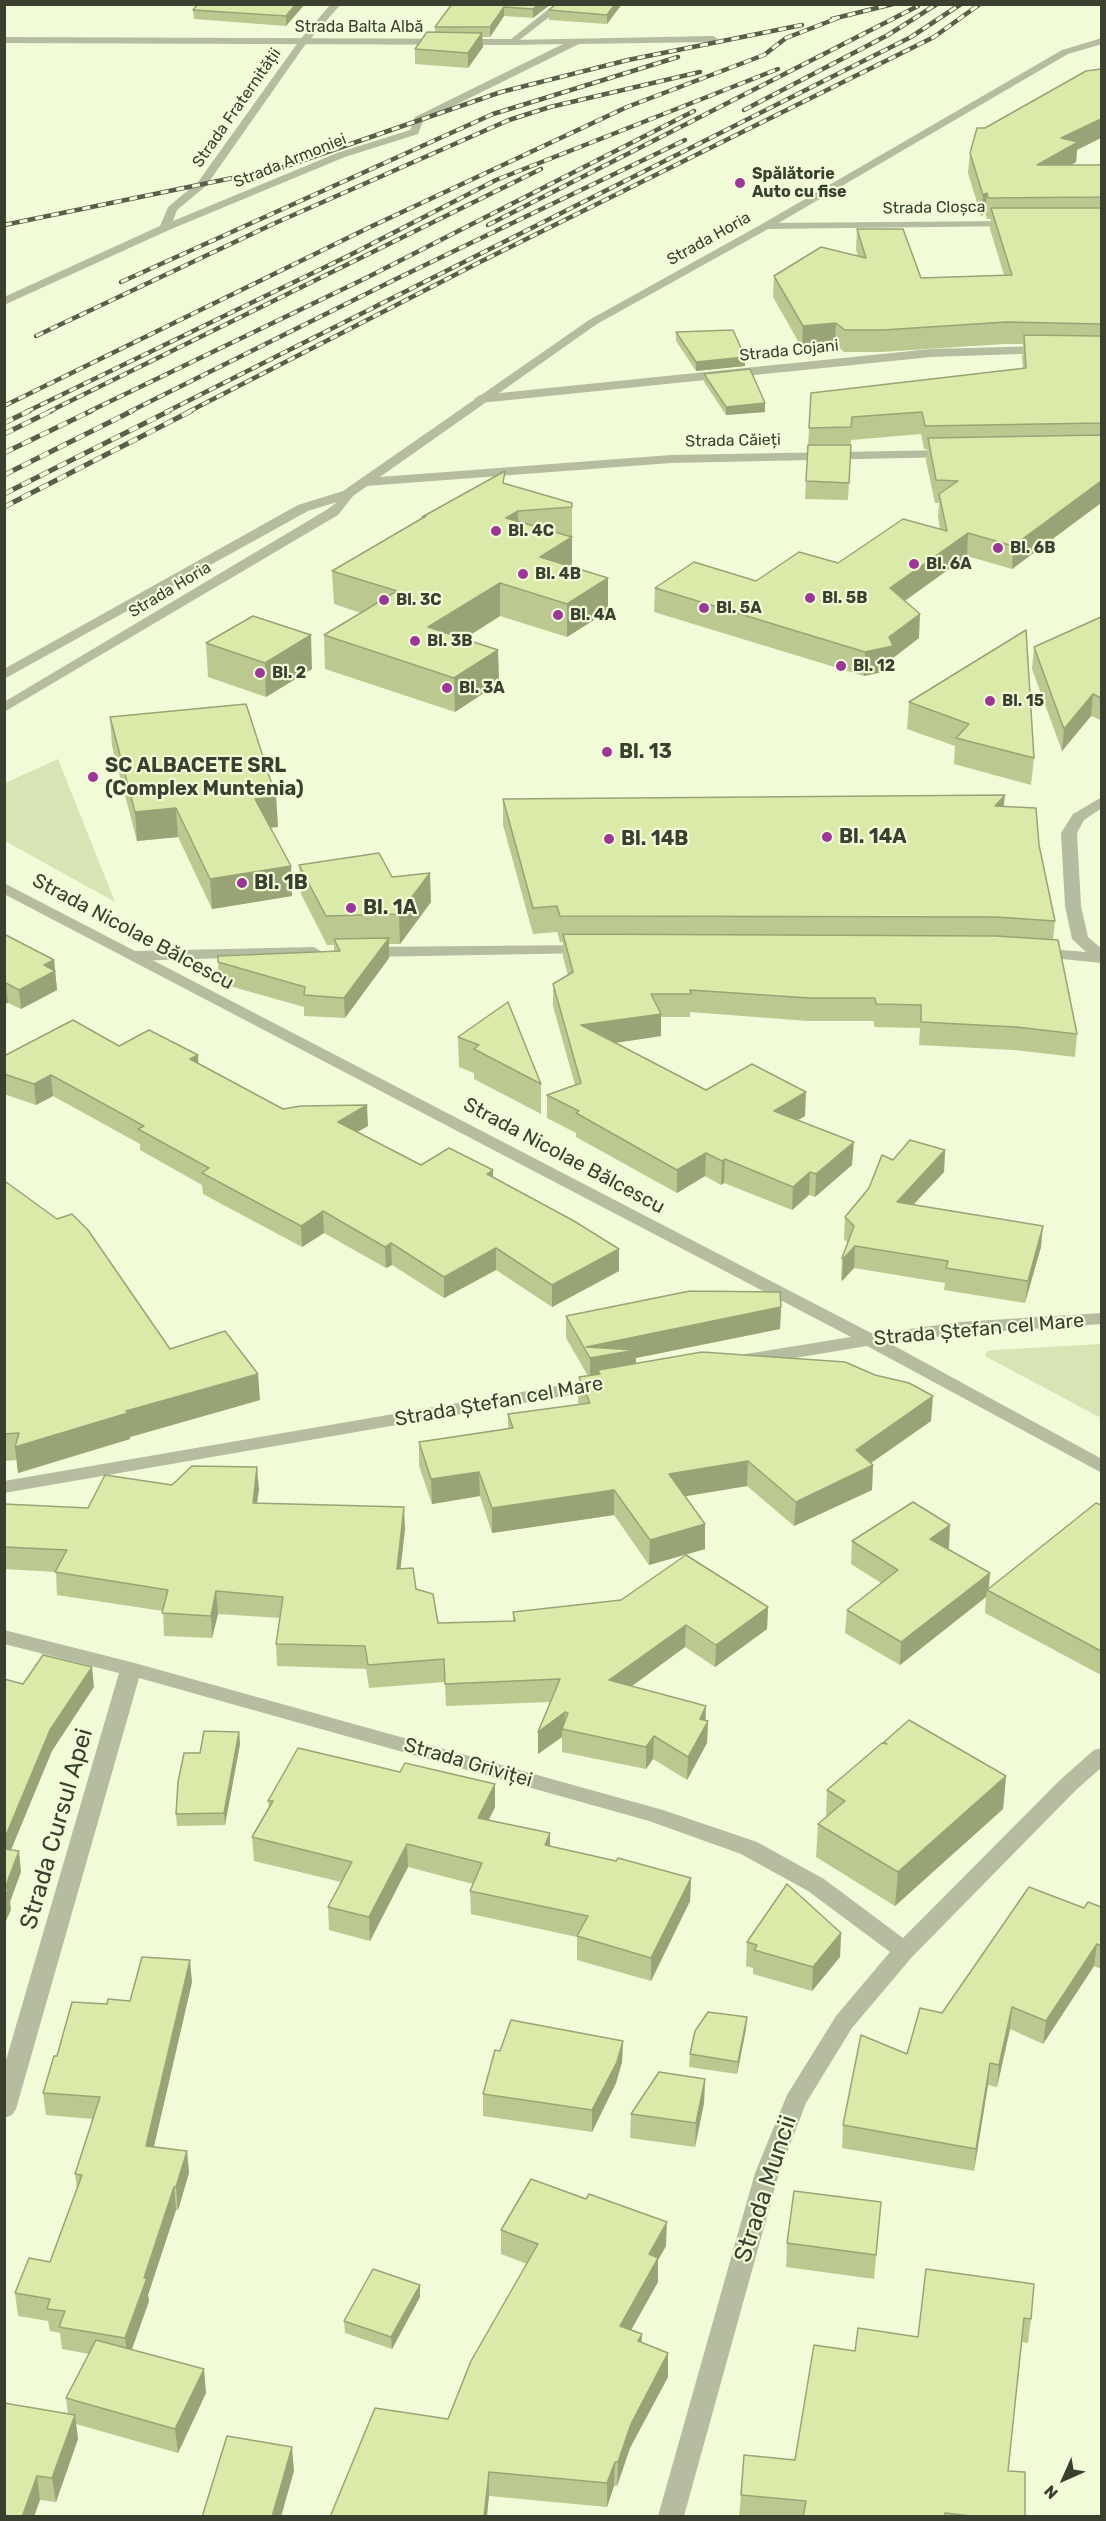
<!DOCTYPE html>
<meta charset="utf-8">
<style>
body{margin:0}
#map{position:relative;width:1106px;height:2521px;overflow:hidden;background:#f2fbd7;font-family:Rubik,sans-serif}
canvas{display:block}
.frame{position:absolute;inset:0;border:6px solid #3b3f30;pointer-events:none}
.north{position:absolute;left:1034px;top:2449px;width:60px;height:60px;-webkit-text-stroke:4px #f2fbd7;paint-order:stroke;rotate:225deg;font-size:16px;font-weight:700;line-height:24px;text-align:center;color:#3b3f30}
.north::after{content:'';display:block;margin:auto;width:21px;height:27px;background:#3b3f30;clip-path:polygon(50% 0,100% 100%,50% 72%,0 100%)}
</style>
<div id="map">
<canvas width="1106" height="2521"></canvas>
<div class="frame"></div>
<div class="north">N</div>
</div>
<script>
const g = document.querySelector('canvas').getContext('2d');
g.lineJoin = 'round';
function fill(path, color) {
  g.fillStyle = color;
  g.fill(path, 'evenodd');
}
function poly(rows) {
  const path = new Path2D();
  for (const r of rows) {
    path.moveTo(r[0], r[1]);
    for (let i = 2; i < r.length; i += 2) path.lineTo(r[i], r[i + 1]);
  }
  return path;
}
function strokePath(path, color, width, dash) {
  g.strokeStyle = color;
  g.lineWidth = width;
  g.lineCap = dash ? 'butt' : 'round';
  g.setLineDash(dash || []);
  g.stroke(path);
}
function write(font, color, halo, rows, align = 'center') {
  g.font = font + ' Rubik,sans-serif';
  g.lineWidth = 4.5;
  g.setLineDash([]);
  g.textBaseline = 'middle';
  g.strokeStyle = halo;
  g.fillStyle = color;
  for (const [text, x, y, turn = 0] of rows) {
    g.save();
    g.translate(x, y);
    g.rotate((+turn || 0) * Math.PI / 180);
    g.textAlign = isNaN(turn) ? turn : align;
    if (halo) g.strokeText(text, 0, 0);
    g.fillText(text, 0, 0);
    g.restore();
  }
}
fill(poly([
 [58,759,115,902,5,841,5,783],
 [1101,1344,1101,1418,985,1356,987,1351,995,1350]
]), '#d8e4b4');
fill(poly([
 [331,4,341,4,305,45,206,186,177,210,173,221,337,153,410,130,415,117,563,44,513,45,510,44,510,40,713,36,718,39,713,42,579,44,423,121,418,134,345,157,169,230,4,305,4,297,160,226,168,207,198,182,299,41,331,4],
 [1013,221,1017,222,1017,226,766,229,760,226,766,223,1013,221],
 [1046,346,1050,347,1050,353,931,357,480,403,474,399,480,395,931,349,1046,346],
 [950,450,954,451,956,454,954,457,671,463,366,486,360,482,366,478,671,455,950,450],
 [1102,797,1102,808,1084,820,1077,833,1081,906,1088,937,1102,949,1102,963,1032,956,1030,953,1032,950,1038,948,1086,952,1072,939,1065,906,1061,833,1073,814,1102,797],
 [587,945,595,950,593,953,366,957,358,952,366,947,587,945],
 [314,947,322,952,320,955,134,961,126,956,134,951,314,947],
 [4,1630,131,1662,663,1810,757,1842,824,1879,903,1938,1060,1780,1094,1750,1102,1748,1102,1767,1076,1790,912,1957,852,2028,806,2103,779,2173,684,2516,658,2516,755,2173,787,2095,836,2016,890,1952,808,1891,741,1854,649,1821,139,1678,16,2109,12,2115,4,2118,4,2067,119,1673,4,1644,4,1630]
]), '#b5bca0');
fill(poly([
 [555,4,566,4,513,45,4,43,4,37,511,39,555,4],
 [1102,38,1102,44,1068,54,770,228,597,324,353,496,338,515,4,712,4,702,328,509,337,502,308,511,4,679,4,669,298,505,343,491,589,320,762,224,1062,50,1102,38],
 [4,883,873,1334,960,1322,1102,1313,1102,1324,960,1334,889,1343,1102,1459,1102,1473,867,1346,746,1366,739,1364,737,1360,739,1356,746,1354,851,1337,4,894,4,883],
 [603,1378,610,1380,612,1384,610,1388,4,1493,4,1481,603,1378]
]), '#b5bca0');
const railFar1 = poly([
 [832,19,893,4],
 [744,110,888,35,937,4],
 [4,225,281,168,501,92,628,60,802,25],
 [488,225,918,6],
 [121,282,493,114,678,57],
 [36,336,273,224,509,120,550,107,700,72],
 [4,406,368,228,627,107,764,55,786,38,838,18],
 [26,412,350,255,496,180,778,69],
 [48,412,541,169],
 [88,412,366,278,694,111],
 [129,412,396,279,685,140],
 [166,412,911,37,961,4],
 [188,412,480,262,934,37,980,4]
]);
const rail = poly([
 [4,423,29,411],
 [4,434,51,411],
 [4,453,91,411],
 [4,475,132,411],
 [4,494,169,411],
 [4,507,191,411]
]);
strokePath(railFar1, '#595e4b', 4.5);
strokePath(rail, '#595e4b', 5);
strokePath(railFar1, '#f2fbd7', 3, [8]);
strokePath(rail, '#f2fbd7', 4, [10]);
fill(poly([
 [198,4,305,4,286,26,194,19,193,10],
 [452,4,551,4,533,18,504,16,490,37,482,37,483,47,468,68,415,64,415,49,435,32,435,27],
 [556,4,622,4,607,24,549,20,549,10],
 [1077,150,1076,162,1071,165,1101,165,1101,503,1012,569,967,556,905,601,919,638,893,658,892,670,864,676,654,612,655,588,756,581,838,563,940,530,938,517,939,503,935,503,926,461,927,449,924,449,921,434,851,440,848,500,805,499,811,393,1023,368,1022,357,1023,344,1004,344,881,352,844,352,835,344,802,348,773,297,774,276,858,256,856,250,857,229,921,278,1004,275,990,229,991,219,987,219,985,213,981,216,968,173,970,153],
 [676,332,745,366,696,371,676,341],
 [704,374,765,403,765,412,726,415,704,382],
 [505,484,572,503,572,567,608,578,608,611,567,637,500,616,464,639,498,650,499,683,455,712,325,669,324,635,361,613,334,604,332,571,422,519,422,517],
 [1101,617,1101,720,1091,716,1062,751,1032,669,1034,647],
 [1026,630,1034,758,1031,785,954,764,955,746,907,729,909,702],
 [206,643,312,669,266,697,208,677],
 [110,717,276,797,278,827,270,827,292,896,212,909,178,837,137,841,112,746],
 [503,799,1004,807,1039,845,1055,921,1053,940,1077,1034,1075,1057,1014,1050,919,1045,920,1028,874,1027,874,1021,808,1021,690,1012,690,1017,661,1017,661,1036,615,1043,706,1090,805,1116,798,1120,852,1165,815,1197,809,1195,792,1210,724,1183,721,1185,705,1176,677,1193,576,1137,576,1133,547,1118,547,1095,575,1085,553,1006,553,984,568,975,563,957,563,942,560,942,557,932,533,934,503,825],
 [299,865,392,877,431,902,400,944,389,944,389,958,345,1018,304,1016,304,1007,219,983,218,962,334,951,334,945,327,945,301,894],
 [4,934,54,960,57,990,21,1009,8,1003,4,1004],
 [508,1002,541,1084,541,1114,474,1079,474,1073,459,1067,458,1037],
 [119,1046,198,1064,283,1109,368,1126,357,1132,421,1165,493,1170,493,1177,619,1249,619,1271,552,1307,496,1270,444,1298,392,1265,386,1268,324,1233,302,1247,203,1194,202,1185,140,1150,140,1144,53,1096,36,1105,4,1094,4,1056],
 [945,1150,944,1172,913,1205,1041,1247,1025,1303,944,1290,945,1283,854,1268,842,1281,841,1279,842,1258,848,1243,844,1239,845,1217,893,1160],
 [4,1183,170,1349,260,1400,130,1437,130,1439,18,1473,17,1460,4,1461],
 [781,1307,780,1329,636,1358,636,1363,931,1421,871,1463,873,1465,872,1490,794,1526,747,1486,685,1496,705,1549,649,1565,614,1515,492,1533,480,1496,432,1504,419,1466,419,1442,508,1428,508,1414,580,1405,578,1402,579,1377,588,1376,566,1338,566,1316],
 [172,1485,259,1489,257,1503,405,1529,400,1569,416,1589,438,1623,513,1621,513,1612,768,1607,767,1629,715,1667,685,1647,631,1686,706,1706,706,1720,708,1721,707,1743,687,1780,653,1759,646,1769,562,1752,562,1737,538,1754,538,1732,550,1702,446,1706,445,1682,369,1688,366,1669,277,1666,276,1644,280,1618,218,1614,212,1638,164,1636,163,1611,57,1595,56,1572,4,1569,4,1504,88,1508],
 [1101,1505,1101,1675,985,1613,986,1597,900,1665,845,1633,847,1610,881,1583,851,1564,852,1541,949,1548,947,1549,990,1573,989,1589],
 [239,1732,240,1744,225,1825,177,1826,176,1814,200,1753],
 [884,1742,1006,1776,1003,1809,895,1906,816,1857,818,1824,826,1817,827,1790,884,1743],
 [268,1801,495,1807,489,1820,550,1833,550,1847,691,1878,690,1901,651,1981,577,1960,577,1937,471,1914,470,1891,473,1884,408,1867,370,1941,329,1930,328,1907,341,1882,254,1861,252,1837,269,1809],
 [1101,1907,1101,1969,1094,1966,1043,2044,1010,2029,997,2087,988,2085,974,2171,842,2148,843,2125,907,2054,942,2013,1084,1908],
 [841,1933,840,1957,812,1991,753,1974,753,1968,746,1966,747,1942],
 [192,1982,154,2146,187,2151,189,2173,178,2210,176,2210,148,2295,149,2301,132,2349,206,2393,178,2453,76,2424,78,2439,56,2502,40,2500,4,2517,68,2414,66,2398,89,2354,62,2349,60,2333,50,2331,48,2321,18,2316,15,2293,50,2262,77,2189,75,2174,93,2119,46,2115,43,2093,107,2004,130,2001],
 [746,2029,737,2074,689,2067,690,2054],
 [623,2041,622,2062,616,2083,592,2132,483,2116,483,2094,500,2051],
 [705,2079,704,2103,695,2147,630,2138,631,2114],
 [881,2202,874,2279,786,2267,787,2243],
 [501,2230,666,2246,658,2260,658,2282,631,2330,668,2377,630,2448,617,2486,614,2486,607,2507,489,2496,448,2419,527,2264,501,2254],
 [926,2269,1031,2319,1028,2343,1022,2342,1008,2471,1025,2517,739,2517,741,2495,795,2460,855,2351,918,2337],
 [420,2285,420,2297,392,2349,345,2333,344,2321]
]), '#bbc990');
fill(poly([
 [296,4,305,4,286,26,286,16],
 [539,4,551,4,533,18,533,9],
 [615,4,622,4,607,24,607,15],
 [504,7,504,16,490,37,490,27],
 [482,33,483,47,468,68,468,53],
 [1101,119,1101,138,1077,150,1076,162,1035,185,1037,165,1061,138],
 [987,193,985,213,981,216,983,195],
 [836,323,835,344,802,348,803,326],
 [745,357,745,366,696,371,696,362],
 [765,403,765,412,726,415,726,407],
 [1101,481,1101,503,1012,569,1013,546],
 [572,503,572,570,540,557,572,538],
 [518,511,518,543,506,518],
 [968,533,967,556,889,612,890,588],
 [608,578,608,611,567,637,567,604],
 [500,583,500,616,429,661,428,627],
 [920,614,919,638,893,658,892,670,864,676,865,652,889,637],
 [311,635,312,669,266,697,265,663],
 [498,650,499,683,455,712,454,678],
 [1093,694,1091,716,1062,751,1064,729],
 [1005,795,1002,821,995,806],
 [276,797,278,827,257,829,255,799],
 [176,808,178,837,137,841,135,812],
 [291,866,292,896,212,909,210,879],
 [430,873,431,902,400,944,399,914],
 [389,938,389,958,345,1018,344,998],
 [54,960,57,990,21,1009,19,990,44,965],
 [6,983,8,1003,4,1004,4,984],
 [661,1014,661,1036,581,1048,581,1025],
 [198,1055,199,1076,190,1059],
 [51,1075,53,1096,36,1105,34,1084],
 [806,1092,805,1116,773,1134,774,1111],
 [367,1105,368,1126,338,1143,338,1122],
 [854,1142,852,1165,815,1197,816,1174],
 [945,1150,944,1172,895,1224,897,1202],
 [706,1153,705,1176,677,1193,677,1170],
 [725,1159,724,1183,721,1185,722,1161],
 [493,1170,493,1191,487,1174],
 [810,1172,809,1195,792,1210,793,1187],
 [323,1211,324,1233,302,1247,301,1226],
 [1043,1226,1041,1247,1025,1303,1028,1281],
 [391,1243,392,1265,386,1268,385,1247],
 [855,1246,854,1268,842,1281,843,1259],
 [496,1248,496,1270,444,1298,444,1277],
 [619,1249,619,1271,552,1307,552,1285],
 [781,1307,780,1329,636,1358,636,1372,600,1374,598,1370,598,1378,590,1380,590,1358,586,1347],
 [258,1374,260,1400,130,1437,130,1439,18,1473,15,1447,126,1411],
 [933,1396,931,1421,858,1472,873,1465,872,1490,794,1526,796,1502,856,1450],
 [748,1461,747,1486,669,1499,669,1474],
 [257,1467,259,1489,254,1525,253,1503],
 [479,1472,480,1496,432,1504,431,1479],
 [614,1490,614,1515,492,1533,492,1508],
 [404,1507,405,1529,398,1591,397,1569],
 [705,1524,705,1549,649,1565,650,1540],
 [950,1525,949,1548,928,1562,930,1539],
 [990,1573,988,1591,987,1590,986,1597,900,1665,901,1642],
 [216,1591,218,1614,212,1638,211,1616],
 [768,1607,767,1629,715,1667,716,1645],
 [686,1625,685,1647,609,1703,609,1680],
 [92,1667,94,1687,52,1751,4,1867,4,1840,50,1730],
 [706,1706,705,1725,708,1721,707,1743,687,1780,688,1757,700,1719],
 [565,1712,564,1730,562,1729,562,1737,538,1754,538,1732],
 [239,1732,240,1744,225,1825,224,1813],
 [654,1736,653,1759,646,1769,646,1747],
 [1006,1776,1003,1809,895,1906,898,1872],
 [495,1784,495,1807,478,1841,478,1818],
 [550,1833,550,1857,545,1845],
 [407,1844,408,1867,370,1941,369,1917],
 [19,1851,21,1872,10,1902,11,1910,4,1925,5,1888],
 [691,1878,690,1901,651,1981,651,1958],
 [841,1933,840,1957,812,1991,813,1967],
 [1097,1944,1094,1966,1043,2044,1046,2021],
 [190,1960,192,1982,149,2168,146,2146],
 [1012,2007,1010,2029,997,2087,999,2065],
 [747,2017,746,2029,737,2074,738,2062],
 [623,2041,622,2062,616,2083,592,2132,592,2110],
 [990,2063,988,2085,974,2171,976,2149],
 [705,2079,704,2103,695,2147,696,2123],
 [187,2151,189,2173,178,2210,176,2187],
 [174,2187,176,2210,148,2295,149,2301,128,2360,125,2338],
 [667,2222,666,2246,658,2260,658,2282,620,2350,620,2326,649,2254],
 [420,2285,420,2297,392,2349,391,2337],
 [642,2334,641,2358,638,2341],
 [668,2353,668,2377,630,2448,617,2486,618,2462,631,2424],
 [204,2369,206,2393,178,2453,175,2429],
 [75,2415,78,2439,56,2502,52,2478],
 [292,2447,294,2471,281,2517,272,2517],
 [615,2462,614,2486,607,2507,607,2483],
 [489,2472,489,2496,487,2517,484,2517],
 [37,2476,40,2500,34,2517,22,2517]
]), '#99a476');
const building = poly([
 [198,4,296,4,286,16,193,10,198,4],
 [452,4,539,4,533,9,504,7,490,27,435,27,452,4],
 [556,4,615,4,607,15,549,10,556,4],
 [427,32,482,33,468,53,415,49,427,32],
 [1101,69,1101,119,1061,138,1078,142,1037,165,1101,165,1101,197,988,198,987,193,983,195,970,153,977,128,985,128,1086,71,1101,69],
 [991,208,1101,208,1101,324,1006,322,883,330,845,330,836,323,803,326,774,276,821,247,866,258,857,229,903,229,921,278,1012,275,991,208],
 [733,330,745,357,696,362,676,332,733,330],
 [1024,335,1101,336,1101,423,925,426,922,412,852,417,851,427,809,428,811,393,1026,368,1024,335],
 [750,369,765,403,726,407,704,374,750,369],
 [1101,435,1101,481,1013,546,968,533,890,588,920,614,889,637,893,646,865,652,655,588,694,562,756,581,799,552,838,563,903,519,947,531,939,494,958,481,936,480,928,438,1101,435],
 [808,445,851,445,849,483,806,481,808,445],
 [505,471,503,483,572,503,572,507,518,511,506,518,572,537,540,557,608,578,567,604,500,583,428,627,498,650,454,678,324,635,397,591,332,571,426,516,422,517,505,471],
 [253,616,311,635,265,663,206,643,253,616],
 [1101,617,1101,698,1093,694,1064,729,1034,647,1101,617],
 [1026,630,1034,758,956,738,969,724,909,702,1026,630],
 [246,704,276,797,255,799,291,866,210,879,176,808,135,812,110,717,246,704],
 [1005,795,995,806,1036,808,1039,845,1055,921,996,917,560,916,557,906,533,908,503,799,1005,795],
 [379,853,392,877,430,873,399,914,326,916,299,865,379,853],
 [4,934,54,960,44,965,55,971,19,990,6,983,4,984,4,934],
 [563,934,996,936,1058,940,1077,1034,1016,1027,921,1022,921,1005,876,1004,875,998,809,998,690,990,691,994,651,994,661,1014,581,1025,706,1090,752,1064,806,1092,774,1111,854,1142,816,1174,810,1172,793,1187,725,1159,722,1161,706,1153,677,1170,576,1113,579,1111,547,1095,581,1083,553,984,573,972,563,934],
 [389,938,344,998,304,995,305,987,218,962,218,956,340,951,334,939,389,938],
 [508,1002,541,1084,474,1049,479,1045,458,1037,508,1002],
 [73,1020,119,1046,149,1030,198,1055,190,1059,283,1109,301,1106,367,1105,338,1122,421,1165,449,1148,493,1170,487,1174,574,1221,619,1249,552,1285,496,1248,444,1277,391,1243,385,1247,323,1211,301,1226,202,1173,209,1168,138,1129,144,1126,51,1075,34,1084,4,1074,4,1056,73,1020],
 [910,1140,945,1150,897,1202,1043,1226,1028,1281,946,1268,948,1261,855,1246,843,1259,842,1258,854,1226,845,1217,869,1188,882,1155,893,1160,910,1140],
 [6,1182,57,1219,72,1214,88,1230,170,1349,225,1331,258,1374,126,1411,128,1413,15,1447,19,1433,4,1434,4,1183,6,1182],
 [690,1291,780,1292,781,1307,586,1347,636,1350,590,1358,566,1316,690,1291],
 [702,1352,845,1362,875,1375,909,1383,933,1396,856,1450,873,1465,796,1502,748,1461,669,1474,705,1524,650,1540,614,1490,492,1508,479,1472,431,1479,419,1442,513,1428,508,1414,590,1403,579,1377,600,1374,598,1370,702,1352],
 [192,1466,257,1467,253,1503,404,1507,397,1569,413,1568,416,1589,433,1594,438,1623,515,1621,513,1612,621,1600,686,1555,768,1607,716,1645,686,1625,609,1680,706,1706,700,1719,708,1721,688,1757,654,1736,646,1747,562,1729,568,1713,565,1712,538,1732,560,1679,445,1684,444,1659,368,1665,365,1646,276,1644,283,1597,216,1591,211,1616,162,1613,168,1590,55,1572,67,1550,4,1547,4,1504,88,1508,105,1475,172,1485,192,1466],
 [913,1502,950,1525,930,1539,990,1573,901,1642,847,1610,898,1570,852,1541,913,1502],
 [1096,1503,1101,1505,1101,1651,987,1590,1096,1503],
 [43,1655,92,1667,50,1730,4,1840,4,1679,23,1684,43,1655],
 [909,1720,1006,1776,898,1872,818,1824,845,1801,827,1790,882,1743,887,1744,884,1742,909,1720],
 [204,1731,239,1732,224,1813,176,1814,178,1782,184,1753,200,1753,204,1731],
 [298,1748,400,1772,405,1763,495,1784,478,1818,550,1833,545,1845,616,1861,618,1858,691,1878,651,1958,577,1936,588,1916,470,1891,482,1863,407,1844,369,1917,328,1907,352,1862,252,1837,273,1801,268,1801,298,1748],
 [4,1849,19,1851,5,1888,8,1889,4,1898,4,1849],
 [787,1884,841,1933,813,1967,754,1950,757,1945,747,1942,787,1884],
 [1029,1887,1084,1908,1088,1902,1101,1907,1101,1946,1097,1944,1046,2021,1012,2007,999,2065,990,2063,976,2149,843,2125,861,2035,907,2054,920,2008,942,2013,1029,1887],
 [142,1957,190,1960,146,2146,187,2151,176,2187,174,2187,144,2278,147,2278,125,2338,59,2327,65,2311,47,2309,50,2299,15,2293,29,2258,50,2262,82,2175,75,2174,100,2097,43,2093,54,2056,57,2056,72,2002,107,2004,108,1999,130,2001,142,1957],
 [708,2012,747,2017,738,2062,690,2054,695,2031,708,2012],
 [511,2020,623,2041,617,2062,592,2110,483,2094,495,2050,500,2051,511,2020],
 [659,2072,705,2079,696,2123,631,2114,659,2072],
 [531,2179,586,2199,589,2194,667,2222,649,2254,658,2258,620,2326,642,2334,638,2341,668,2353,631,2424,618,2462,615,2462,607,2483,489,2472,484,2517,330,2517,375,2408,448,2419,471,2361,538,2244,501,2230,531,2179],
 [794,2191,881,2202,876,2255,787,2243,794,2191],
 [373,2269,420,2285,391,2337,344,2321,373,2269],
 [926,2269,1034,2284,1031,2319,1024,2318,1008,2471,1025,2472,1025,2517,980,2517,945,2513,945,2517,803,2517,806,2501,741,2495,744,2455,795,2460,814,2345,855,2351,858,2328,918,2337,926,2269],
 [96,2340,204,2369,175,2429,66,2398,96,2340],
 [4,2403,75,2415,52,2478,37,2476,22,2517,4,2517,4,2403],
 [227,2436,292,2447,272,2517,202,2517,227,2436]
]);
fill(building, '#daeaa8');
strokePath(building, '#99a476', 1.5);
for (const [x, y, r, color] of [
 [740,183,6,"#9d3699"],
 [496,531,6,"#9d3699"],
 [998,548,6,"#9d3699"],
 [914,564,6,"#9d3699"],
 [523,574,6,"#9d3699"],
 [810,598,6,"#9d3699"],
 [384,600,6,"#9d3699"],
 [704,608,6,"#9d3699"],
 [558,615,6,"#9d3699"],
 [415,641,6,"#9d3699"],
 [841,666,6,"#9d3699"],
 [260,673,6,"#9d3699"],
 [447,688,6,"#9d3699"],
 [990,701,6,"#9d3699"],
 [607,752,6,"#9d3699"],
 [93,777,6,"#9d3699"],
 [827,837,6,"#9d3699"],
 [609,839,6,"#9d3699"],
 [242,883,6,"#9d3699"],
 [351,908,6,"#9d3699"]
]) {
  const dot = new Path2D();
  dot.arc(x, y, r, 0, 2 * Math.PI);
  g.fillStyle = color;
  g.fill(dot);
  strokePath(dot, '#f2fbd7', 2);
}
write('16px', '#3b3f30', '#f2fbd7', [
 ["Strada Balta Albă",359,27],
 ["Strada Fraternității",237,108,-55],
 ["Strada Armoniei",290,161,-22],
 ["Strada Cloșca",934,208,-1],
 ["Strada Horia",709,239,-29],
 ["Strada Cojani",789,351,-6],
 ["Strada Căieți",733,441,-1],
 ["Strada Horia",170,590,-31]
]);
write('bold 16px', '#3b3f30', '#f2fbd7', [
 ["Spălătorie",752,174],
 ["Auto cu fise",752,192],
 ["Bl. 4C",508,531],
 ["Bl. 6B",1010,548],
 ["Bl. 6A",926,564],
 ["Bl. 4B",535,574],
 ["Bl. 5B",822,598],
 ["Bl. 3C",396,600],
 ["Bl. 5A",716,608],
 ["Bl. 4A",570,615],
 ["Bl. 3B",427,641],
 ["Bl. 12",853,666],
 ["Bl. 2",272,673],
 ["Bl. 3A",459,688],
 ["Bl. 15",1002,701]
], 'left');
write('bold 20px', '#3b3f30', '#f2fbd7', [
 ["Bl. 13",619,752],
 ["SC ALBACETE SRL",105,766],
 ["(Complex Muntenia)",105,789],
 ["Bl. 14A",839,837],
 ["Bl. 14B",621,839],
 ["Bl. 1B",254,883],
 ["Bl. 1A",363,908]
], 'left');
write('20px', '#3b3f30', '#f2fbd7', [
 ["Strada Nicolae Bălcescu",133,932,28],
 ["Strada Nicolae Bălcescu",564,1156,28],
 ["Strada Ștefan cel Mare",979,1330,-5],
 ["Strada Ștefan cel Mare",499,1402,-10],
 ["Strada Griviței",468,1763,16]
]);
write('24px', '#3b3f30', '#f2fbd7', [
 ["Strada Cursul Apei",57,1829,-74],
 ["Strada Muncii",766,2189,-72]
]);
</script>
